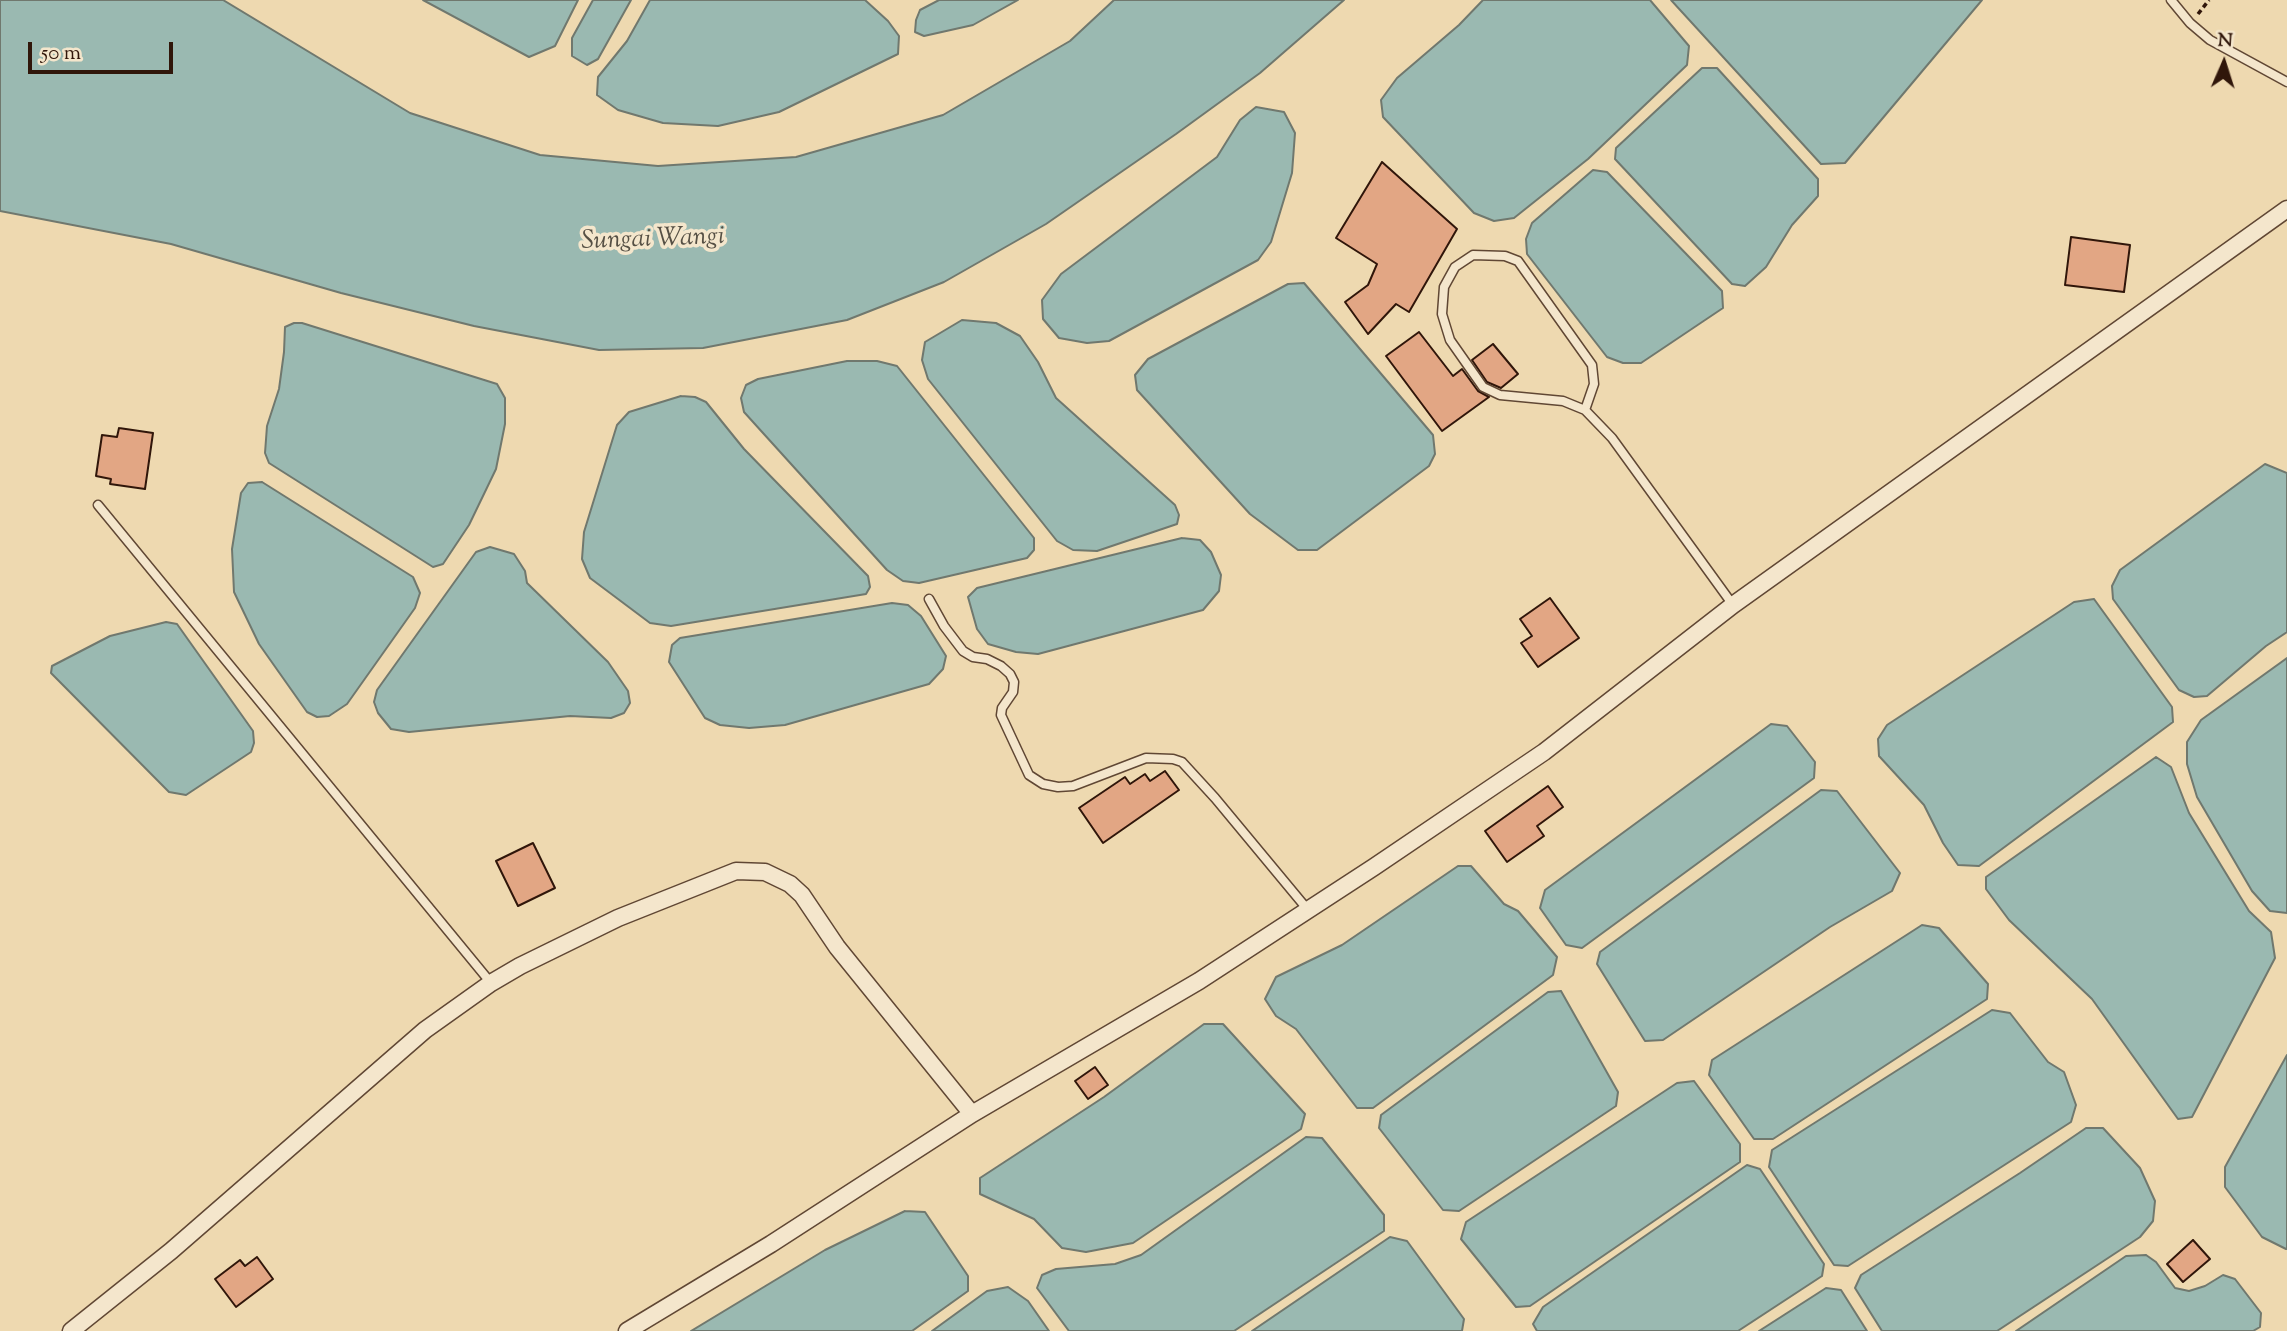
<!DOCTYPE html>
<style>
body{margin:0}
#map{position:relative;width:2287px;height:1331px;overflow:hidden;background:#eed9b0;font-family:"Sorts Mill Goudy",serif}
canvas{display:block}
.north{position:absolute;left:2189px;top:28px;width:70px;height:70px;-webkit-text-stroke:5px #f4e6cc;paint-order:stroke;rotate:3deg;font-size:19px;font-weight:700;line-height:28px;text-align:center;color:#30160a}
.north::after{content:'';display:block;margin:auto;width:24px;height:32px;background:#30160a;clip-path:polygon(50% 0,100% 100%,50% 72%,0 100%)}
.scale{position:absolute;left:28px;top:42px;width:145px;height:32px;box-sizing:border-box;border:4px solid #30160a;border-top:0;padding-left:9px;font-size:21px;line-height:24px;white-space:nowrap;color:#30160a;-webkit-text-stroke:5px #f4e6cc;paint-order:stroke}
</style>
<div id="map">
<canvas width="2287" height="1331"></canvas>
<div class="north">N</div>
<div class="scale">50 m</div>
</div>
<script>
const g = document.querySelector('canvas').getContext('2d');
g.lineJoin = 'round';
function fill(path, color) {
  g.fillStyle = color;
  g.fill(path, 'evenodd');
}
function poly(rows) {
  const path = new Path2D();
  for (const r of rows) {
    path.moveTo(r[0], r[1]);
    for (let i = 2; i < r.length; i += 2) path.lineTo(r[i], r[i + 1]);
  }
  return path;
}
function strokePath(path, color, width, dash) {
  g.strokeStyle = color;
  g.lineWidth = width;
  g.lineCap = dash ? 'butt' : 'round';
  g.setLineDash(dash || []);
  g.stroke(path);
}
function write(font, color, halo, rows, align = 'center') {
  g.font = font + ' "Sorts Mill Goudy",serif';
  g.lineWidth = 7;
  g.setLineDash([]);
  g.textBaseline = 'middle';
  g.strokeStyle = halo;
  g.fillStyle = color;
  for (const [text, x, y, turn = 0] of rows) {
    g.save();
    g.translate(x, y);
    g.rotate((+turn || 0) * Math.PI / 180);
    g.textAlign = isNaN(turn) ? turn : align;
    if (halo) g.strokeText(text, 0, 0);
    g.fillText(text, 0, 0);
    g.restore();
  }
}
const water = poly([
 [0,0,223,0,410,113,540,155,658,166,796,157,943,115,1070,41,1114,0,1344,0,1260,73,1176,134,1046,224,944,282,847,320,703,348,599,350,474,326,341,293,171,244,0,211,0,0],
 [423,0,578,0,555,46,529,57,423,0],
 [593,0,631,0,598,59,587,65,572,56,572,38,593,0],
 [650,0,865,0,888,21,899,36,898,54,779,112,718,126,663,123,618,110,597,95,598,77,627,41,650,0],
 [939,0,1018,0,973,25,924,36,915,32,916,20,920,10,939,0],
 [1483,0,1650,0,1689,46,1687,65,1588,159,1514,218,1494,221,1474,213,1383,117,1381,100,1397,78,1459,25,1483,0],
 [1671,0,1982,0,1845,163,1821,164,1671,0],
 [1702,68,1717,68,1818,179,1818,196,1792,225,1766,267,1745,286,1732,284,1615,159,1616,148,1702,68],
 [1256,107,1284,112,1295,133,1292,173,1271,242,1258,260,1109,341,1087,343,1059,338,1043,319,1042,300,1061,274,1217,157,1240,120,1256,107],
 [1593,170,1607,172,1722,291,1723,308,1641,363,1623,363,1607,357,1527,254,1526,239,1532,223,1593,170],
 [1304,283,1433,435,1435,454,1429,466,1317,550,1298,550,1250,514,1137,390,1135,375,1148,359,1288,284,1304,283],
 [962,320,996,323,1020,336,1038,362,1056,398,1175,505,1179,515,1177,524,1097,551,1073,550,1057,541,928,379,922,360,925,342,962,320],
 [294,323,302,323,497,384,505,398,505,424,496,469,469,525,443,564,433,567,269,463,265,453,267,426,279,389,284,352,285,327,294,323],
 [847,361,877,361,897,366,1034,538,1034,550,1027,558,919,583,903,581,887,570,744,412,741,398,746,385,758,379,847,361],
 [681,396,695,397,706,402,744,449,868,576,870,587,866,594,671,626,650,623,590,578,582,559,584,532,617,425,629,412,681,396],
 [2265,464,2287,473,2287,632,2266,646,2207,696,2194,697,2179,690,2113,599,2112,586,2120,570,2265,464],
 [262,482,413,577,420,593,415,608,347,704,329,716,317,717,307,712,259,644,234,592,232,549,241,493,248,483,262,482],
 [1182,538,1200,540,1211,552,1221,575,1219,591,1203,610,1038,654,1016,652,988,644,977,629,968,597,977,588,1182,538],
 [490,547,514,554,525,571,527,583,608,662,628,691,630,703,624,713,611,718,570,716,409,732,391,729,378,713,374,702,377,690,476,552,490,547],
 [2094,599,2172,707,2173,722,1979,866,1958,865,1943,843,1924,805,1879,756,1878,739,1887,725,2074,602,2094,599],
 [892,603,908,605,921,616,946,656,943,669,929,684,785,725,749,728,720,725,705,718,669,662,672,645,680,638,892,603],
 [166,622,177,624,253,731,254,743,251,752,186,795,169,792,51,673,52,666,110,636,166,622],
 [2287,658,2287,913,2270,911,2252,891,2197,797,2187,764,2187,742,2201,720,2287,658],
 [1771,724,1787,726,1815,762,1814,778,1582,948,1566,945,1540,908,1545,890,1771,724],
 [2156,757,2171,767,2189,813,2249,911,2271,932,2275,958,2192,1117,2178,1119,2092,999,2009,920,1986,889,1986,877,2156,757],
 [1821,790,1837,791,1900,873,1892,891,1830,927,1663,1040,1645,1041,1597,964,1600,952,1821,790],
 [1458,866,1471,866,1504,904,1518,911,1557,957,1553,975,1373,1108,1357,1108,1296,1029,1276,1016,1265,999,1276,977,1342,945,1458,866],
 [1922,925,1939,928,1988,984,1987,999,1773,1139,1754,1139,1709,1075,1712,1060,1922,925],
 [1561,991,1618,1092,1616,1106,1459,1211,1443,1210,1379,1128,1381,1115,1548,992,1561,991],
 [1992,1010,2010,1013,2048,1062,2064,1072,2076,1105,2071,1122,1848,1266,1834,1265,1769,1167,1772,1150,1992,1010],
 [1204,1024,1223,1024,1305,1114,1301,1129,1133,1243,1086,1252,1062,1248,1034,1219,980,1194,980,1178,1104,1097,1204,1024],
 [2287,1055,2287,1249,2286,1249,2262,1237,2225,1187,2225,1167,2287,1055],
 [1694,1081,1740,1144,1740,1162,1530,1306,1516,1307,1461,1239,1466,1222,1677,1083,1694,1081],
 [2086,1128,2103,1128,2140,1168,2155,1201,2153,1221,2140,1237,1997,1331,1882,1331,1855,1288,1861,1275,2020,1173,2086,1128],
 [1306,1137,1322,1138,1384,1215,1384,1231,1234,1331,1069,1331,1037,1288,1042,1275,1056,1269,1115,1264,1141,1255,1306,1137],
 [1747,1165,1760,1169,1824,1264,1822,1276,1738,1331,1537,1331,1533,1324,1543,1307,1747,1165],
 [905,1211,925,1212,968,1276,968,1291,912,1331,691,1331,825,1250,905,1211],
 [1390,1237,1407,1241,1464,1319,1462,1331,1252,1331,1390,1237],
 [2146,1255,2156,1262,2175,1288,2189,1291,2205,1286,2223,1275,2235,1279,2261,1313,2260,1327,2253,1331,2016,1331,2126,1256,2146,1255],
 [1008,1287,1028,1301,1049,1331,932,1331,987,1291,1008,1287],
 [1826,1288,1841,1290,1867,1331,1759,1331,1826,1288]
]);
fill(water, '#9ab9b1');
strokePath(water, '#70786e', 2);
const building = poly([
 [1382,162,1457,229,1409,312,1396,304,1368,334,1345,302,1368,285,1377,264,1336,238,1382,162],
 [2071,237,2130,245,2124,292,2065,285,2071,237],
 [1419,332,1453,376,1462,369,1478,391,1489,397,1442,431,1386,356,1419,332],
 [1493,344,1518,374,1501,388,1487,382,1472,360,1493,344],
 [119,428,153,433,145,489,110,484,111,479,96,476,102,435,117,437,119,428],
 [1550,598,1579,638,1538,667,1521,643,1532,636,1520,619,1550,598],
 [1165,771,1179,790,1103,843,1079,808,1125,777,1130,784,1145,774,1150,781,1165,771],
 [1548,786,1563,807,1537,826,1544,836,1507,862,1485,831,1548,786],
 [533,843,555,888,518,906,496,861,533,843],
 [1095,1067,1108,1085,1088,1099,1075,1081,1095,1067],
 [2193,1240,2210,1259,2183,1282,2167,1264,2193,1240],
 [257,1257,273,1279,236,1307,215,1279,240,1260,245,1266,257,1257]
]);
fill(building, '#e2a684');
strokePath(building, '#30160a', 2);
const lane = poly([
 [2171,0,2190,23,2210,40,2287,82],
 [1585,410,1594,384,1592,365,1518,261,1505,256,1473,255,1455,267,1444,287,1442,314,1450,340,1483,387,1500,395,1563,401,1585,410,1612,438,1733,605],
 [98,505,491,983],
 [929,599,944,626,963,651,973,657,987,659,1001,666,1010,674,1014,682,1013,692,1002,708,1001,715,1029,775,1043,784,1058,787,1073,786,1146,758,1173,759,1182,762,1215,798,1308,910]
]);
const street = poly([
 [71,1331,171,1251,425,1030,491,983,520,966,618,918,736,871,765,872,790,884,802,895,837,947,972,1114],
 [627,1331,771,1244,972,1114,1199,981,1374,867,1544,752,1733,605,2287,209]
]);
strokePath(lane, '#604734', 11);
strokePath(street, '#604734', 19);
strokePath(poly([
 [2198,14,2209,0]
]), '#30160a', 3.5, [5, 3.5]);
strokePath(lane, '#f4e6cc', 8);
strokePath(street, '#f4e6cc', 16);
write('italic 26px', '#554f44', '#f4e6cc', [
 ["Sungai Wangi",653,241,-2]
]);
</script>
